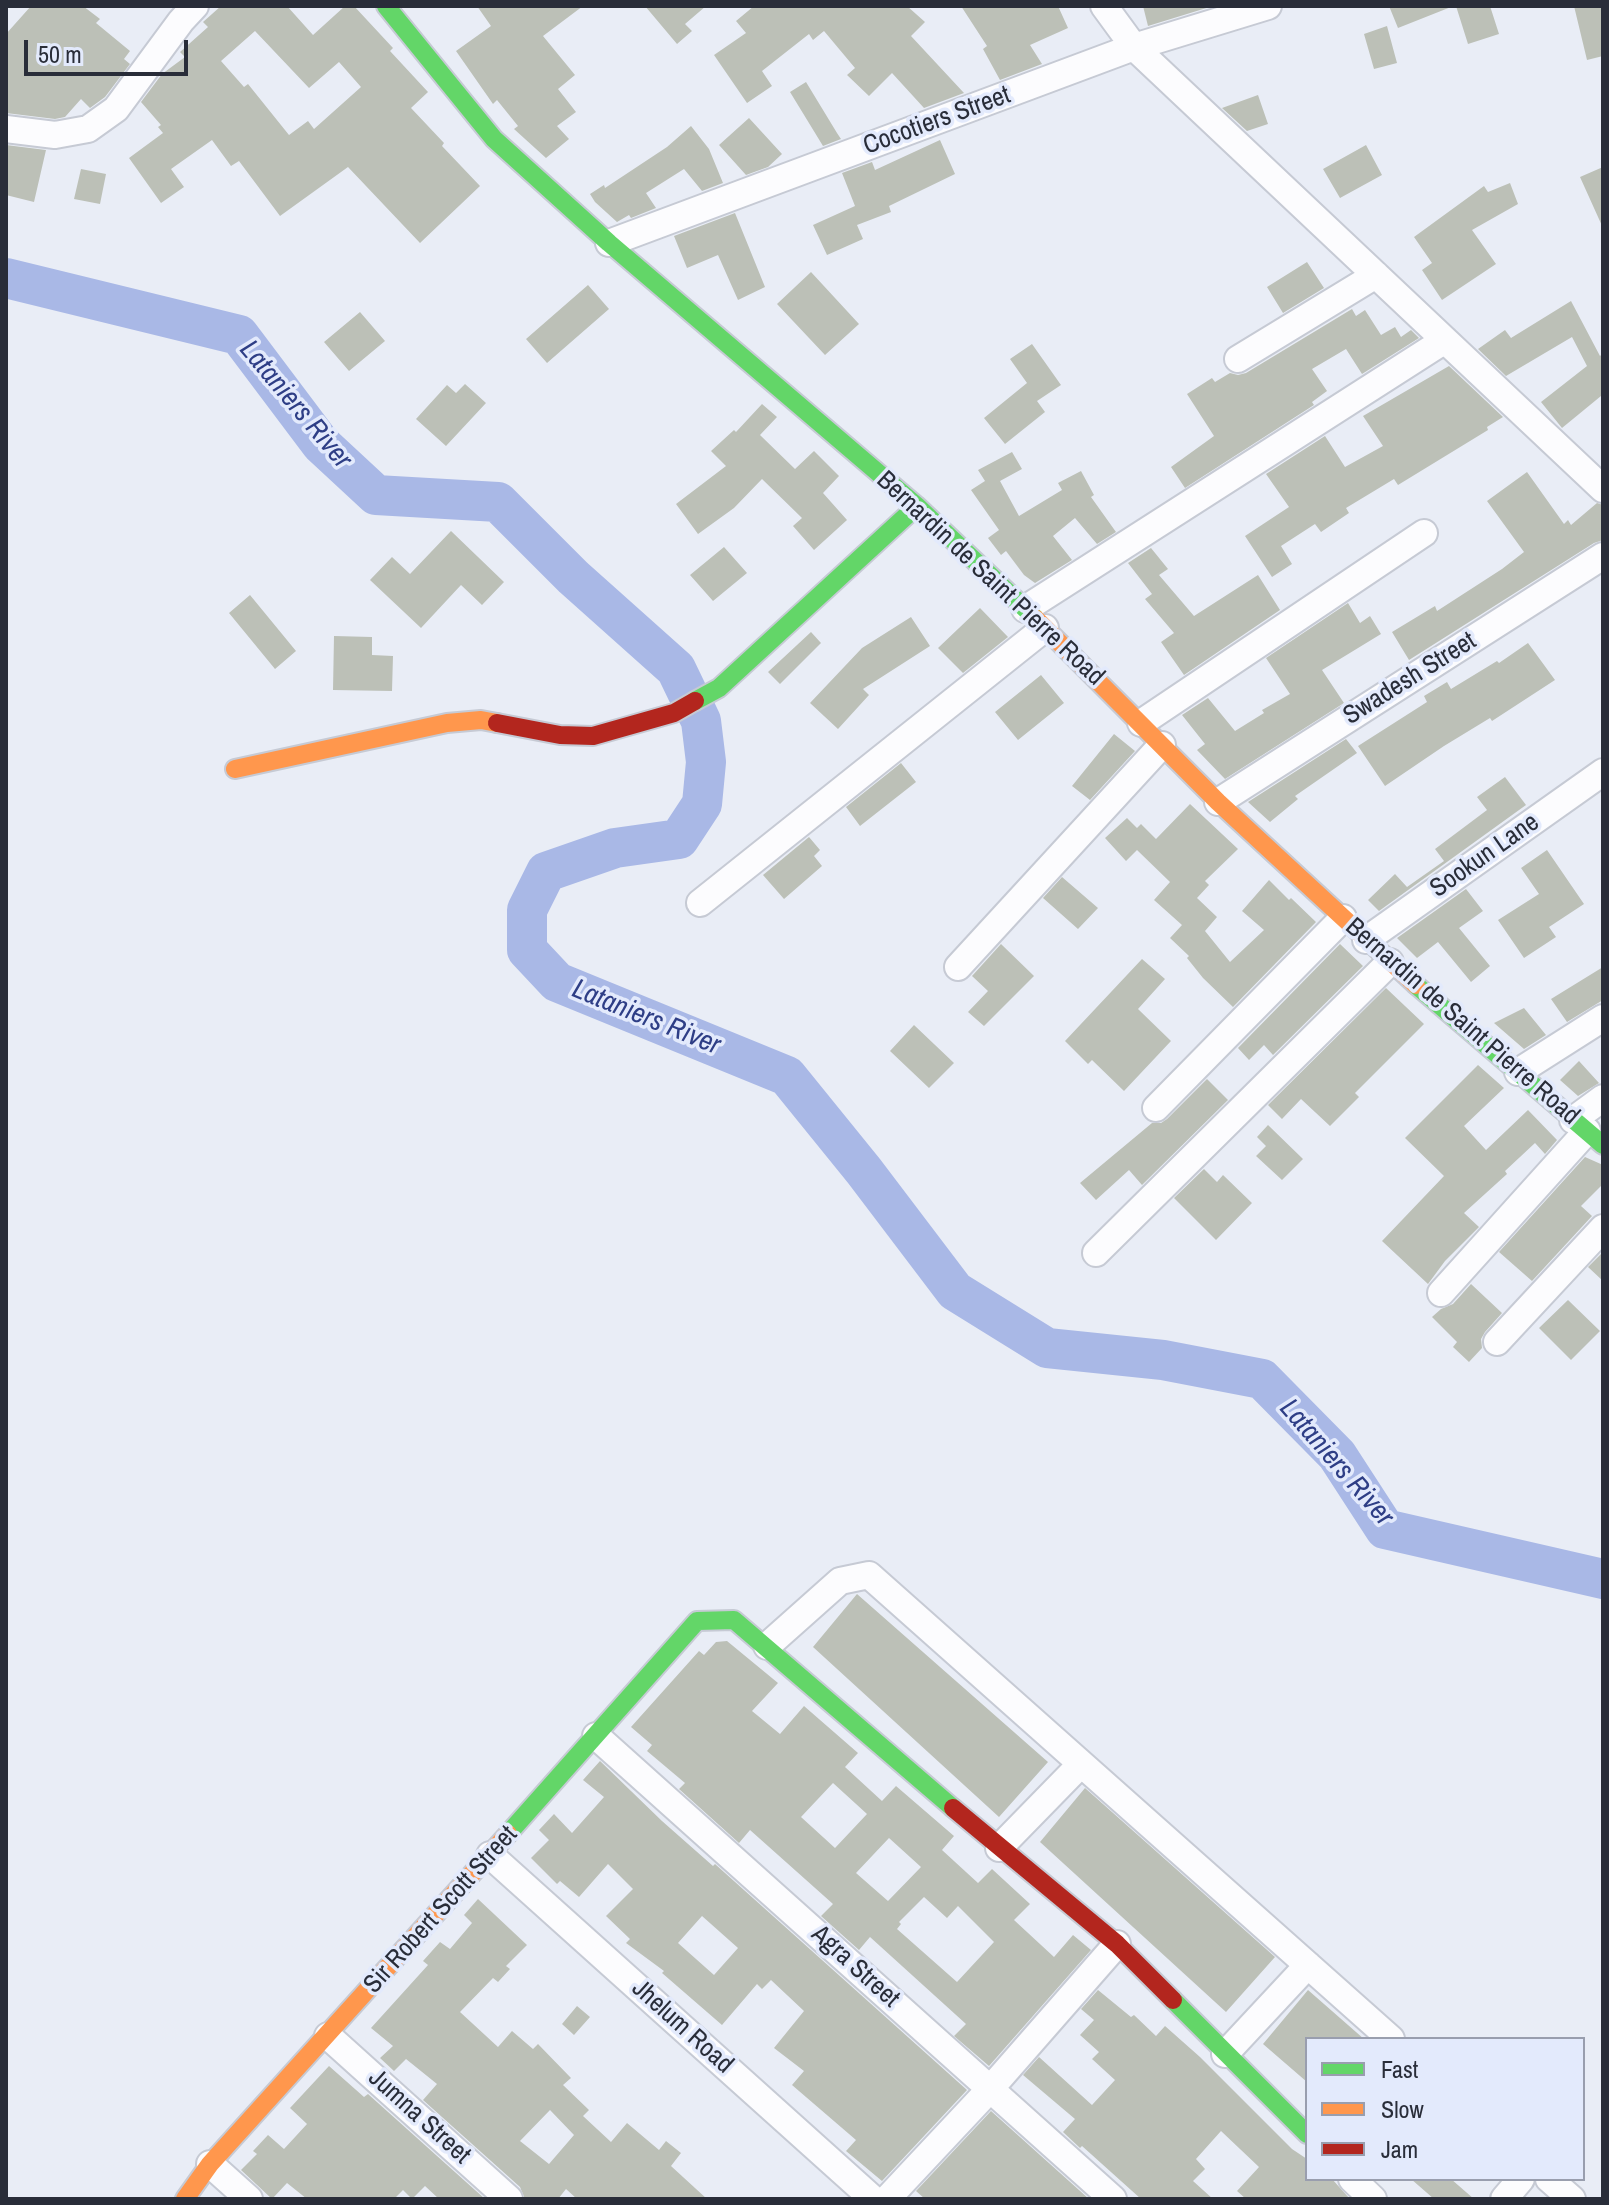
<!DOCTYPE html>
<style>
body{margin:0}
#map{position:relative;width:1609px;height:2205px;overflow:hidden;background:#e9edf6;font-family:"Archivo Narrow",sans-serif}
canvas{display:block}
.frame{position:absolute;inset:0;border:8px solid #292d39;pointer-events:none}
.legend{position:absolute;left:1305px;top:2037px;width:280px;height:144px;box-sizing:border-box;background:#e3eafc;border:2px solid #999eae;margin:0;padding:10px 14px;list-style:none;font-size:24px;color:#292d39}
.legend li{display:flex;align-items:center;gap:16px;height:40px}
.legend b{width:40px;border:2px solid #999eae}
.scale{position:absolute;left:24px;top:40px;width:164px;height:36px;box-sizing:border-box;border:4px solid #292d39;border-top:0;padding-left:10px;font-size:24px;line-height:28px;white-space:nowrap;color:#292d39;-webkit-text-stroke:6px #e3eafc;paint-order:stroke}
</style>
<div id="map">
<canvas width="1609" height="2205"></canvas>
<div class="frame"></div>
<ul class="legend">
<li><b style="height:10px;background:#63d668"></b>Fast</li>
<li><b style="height:10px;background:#ff974d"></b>Slow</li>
<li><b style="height:10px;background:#b3261e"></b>Jam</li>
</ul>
<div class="scale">50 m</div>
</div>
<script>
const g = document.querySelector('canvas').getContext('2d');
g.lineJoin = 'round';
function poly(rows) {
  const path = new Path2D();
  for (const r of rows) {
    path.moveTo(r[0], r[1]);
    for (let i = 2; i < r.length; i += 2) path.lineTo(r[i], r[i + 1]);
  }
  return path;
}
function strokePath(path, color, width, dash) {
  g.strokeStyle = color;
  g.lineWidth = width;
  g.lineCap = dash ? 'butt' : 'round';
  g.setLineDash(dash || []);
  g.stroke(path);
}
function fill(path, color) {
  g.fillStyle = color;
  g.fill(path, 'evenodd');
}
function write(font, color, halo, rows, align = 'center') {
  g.font = font + ' "Archivo Narrow",sans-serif';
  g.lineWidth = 7;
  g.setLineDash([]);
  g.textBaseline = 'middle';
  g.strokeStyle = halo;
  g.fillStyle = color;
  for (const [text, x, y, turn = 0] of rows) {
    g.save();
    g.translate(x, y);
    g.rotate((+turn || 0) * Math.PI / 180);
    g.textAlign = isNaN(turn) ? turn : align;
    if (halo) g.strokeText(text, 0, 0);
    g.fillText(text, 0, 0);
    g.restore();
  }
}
strokePath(poly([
 [6,278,239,335,321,444,376,495,498,502,573,577,676,669,701,721,706,762,702,804,679,839,615,848,546,872,527,910,527,950,557,982,787,1076,864,1171,955,1291,1047,1348,1163,1360,1262,1379,1337,1455,1385,1529,1603,1579]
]), '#a9b8e6', 40);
fill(poly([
 [31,6,83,6,100,19,96,23,130,51,124,59,130,64,105,97,90,108,81,99,65,117,55,119,6,113,6,34],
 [221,6,287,6,313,35,345,6,354,6,393,48,390,51,428,92,411,108,444,143,442,146,480,186,420,243,348,167,280,216,239,161,231,166,212,140,171,169,184,187,161,203,129,158,163,133,158,127,161,125,141,102,162,74,185,57,180,52,208,27,203,22],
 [255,31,309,88,339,62,361,87,314,129,308,121,289,135,248,84,244,87,221,61],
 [477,6,583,6,543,36,575,75,558,89,576,112,557,126,569,139,546,158,514,129,518,126,497,100,493,104,456,51,491,26],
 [645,6,706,6,685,24,692,31,677,44],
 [754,6,907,6,925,22,911,36,964,93,924,108,892,73,869,96,847,75,855,68,824,31,813,40,809,34,762,71,772,86,747,103,714,55,746,33,736,21],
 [961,6,1058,6,1068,28,1030,45,1042,64,1000,80,983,49,987,46],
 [1143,6,1213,6,1148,26],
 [1389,6,1450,6,1451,7,1398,28],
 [1456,6,1490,6,1499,34,1468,44],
 [1574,6,1603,6,1603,56,1587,60],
 [1387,26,1397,63,1374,69,1364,34],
 [806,82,837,133,841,139,823,146,790,92],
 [1258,95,1268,124,1247,131,1222,108],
 [749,118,782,154,768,167,746,175,719,145],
 [691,126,709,149,723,183,702,191,684,169,646,193,656,208,631,218,629,215,617,222,595,202,590,194,604,185,605,188,667,147],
 [940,140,955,174,889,206,891,212,857,225,863,239,827,255,813,225,855,206,842,173,872,162,875,170],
 [6,145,46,150,34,202,6,195],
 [1366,145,1382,175,1340,198,1323,169],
 [1603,167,1603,228,1580,177],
 [81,169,106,174,100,204,74,199],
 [1510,183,1518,204,1472,230,1496,264,1442,300,1422,270,1432,263,1414,237,1484,186,1488,192],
 [735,213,765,287,738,300,718,255,687,268,674,236],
 [1307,262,1324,288,1283,313,1267,287],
 [811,272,859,324,825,355,777,304],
 [588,285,609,309,547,363,526,339],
 [1571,301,1600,356,1603,353,1603,400,1601,396,1562,428,1541,402,1587,366,1572,337,1506,376,1478,349,1505,330,1511,338],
 [1352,309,1356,316,1365,310,1381,335,1395,327,1401,337,1411,330,1419,338,1362,374,1346,349,1312,369,1327,391,1312,402,1314,405,1185,488,1171,467,1214,436,1187,394,1212,378,1215,382,1230,373,1238,375,1246,373],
 [360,312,385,341,349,371,324,342],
 [1032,344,1061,385,1037,401,1045,412,1005,444,984,418,1027,383,1010,359],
 [1449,366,1503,417,1487,427,1488,430,1398,485,1394,479,1346,508,1349,513,1321,532,1315,524,1281,546,1292,564,1272,577,1245,536,1289,507,1266,474,1325,436,1345,467,1383,446,1363,416],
 [465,384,486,403,446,446,416,419,447,385,456,393],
 [762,404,777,417,760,435,795,469,814,451,839,476,823,493,847,520,814,550,793,526,802,518,762,479,734,508,698,534,676,504,726,466,711,451,734,430,736,432],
 [1012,452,1022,469,1000,481,1019,516,1062,490,1058,483,1081,471,1094,495,1091,497,1116,532,1097,544,1075,518,1053,536,1072,560,1035,583,1024,575,1006,551,1001,555,988,538,999,530,971,490,985,481,978,470],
 [1527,472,1564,524,1568,520,1571,525,1597,503,1603,505,1603,540,1594,543,1409,660,1392,632,1435,606,1437,611,1502,569,1524,552,1487,501],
 [451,531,504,582,482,605,461,585,421,628,370,580,392,557,410,574],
 [724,547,747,573,713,601,690,575],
 [1151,548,1168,569,1159,575,1194,616,1258,575,1280,610,1184,675,1161,642,1174,633,1145,599,1152,594,1128,563],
 [250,595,296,651,275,669,229,613],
 [1348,603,1360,623,1370,616,1381,634,1322,670,1344,703,1225,779,1197,750,1205,744,1182,715,1208,698,1235,731,1264,713,1262,710,1290,694,1266,658],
 [980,608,1008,637,963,673,938,648],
 [911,617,930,646,863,689,869,695,838,729,810,703,862,648],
 [811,632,821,643,780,684,768,672],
 [334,636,372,637,372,655,393,656,392,691,333,690],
 [1528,643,1555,680,1492,721,1490,718,1444,746,1385,786,1358,746,1427,702,1424,696,1447,682,1451,689,1497,661,1499,663],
 [1041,675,1064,703,1018,740,995,712],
 [1114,734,1135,751,1090,800,1072,786],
 [1346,739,1357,753,1295,796,1298,799,1270,822,1248,802],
 [901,763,916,782,860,826,846,807],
 [1505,777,1526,805,1379,911,1368,900,1395,874,1407,887,1444,861,1435,849,1487,810,1477,797],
 [1190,804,1238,849,1205,881,1209,885,1197,898,1217,917,1205,931,1230,962,1264,930,1242,911,1269,880,1289,900,1291,898,1316,922,1233,1007,1203,978,1187,958,1189,956,1170,938,1182,925,1154,900,1170,882,1137,850,1126,861,1105,838,1127,818,1137,828,1141,824,1156,839],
 [809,837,820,850,814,856,822,866,784,899,763,875],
 [1547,850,1584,904,1549,927,1556,937,1524,958,1498,920,1539,894,1521,868],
 [1062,877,1098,908,1078,929,1043,898],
 [1466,889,1483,911,1459,928,1490,966,1471,982,1438,942,1417,958,1397,938],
 [1001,944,1034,976,984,1026,968,1012,988,991,972,976],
 [1340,944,1363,966,1273,1055,1264,1045,1249,1060,1238,1048],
 [1142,959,1165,979,1138,1009,1171,1041,1124,1091,1092,1060,1088,1064,1065,1041],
 [1603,967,1603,1000,1567,1022,1551,999],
 [1386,988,1424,1024,1355,1093,1359,1097,1330,1126,1301,1099,1282,1119,1268,1105],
 [1524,1008,1546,1035,1524,1049,1494,1023],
 [914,1025,954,1063,929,1088,890,1051],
 [1579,1061,1599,1083,1578,1096,1560,1080],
 [1478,1065,1504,1088,1464,1126,1486,1150,1528,1110,1557,1140,1545,1154,1535,1143,1505,1171,1507,1174,1464,1213,1479,1227,1445,1261,1428,1284,1382,1241,1444,1176,1405,1138],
 [1207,1079,1228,1100,1142,1185,1129,1170,1096,1200,1080,1183,1152,1123,1161,1123,1167,1119],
 [1268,1125,1303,1159,1282,1180,1256,1156,1266,1146,1257,1137],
 [1585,1157,1603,1165,1603,1184,1581,1206,1592,1216,1532,1281,1499,1252],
 [1204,1169,1217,1182,1223,1175,1252,1203,1216,1240,1174,1198],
 [1603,1252,1603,1281,1588,1267],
 [1471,1284,1502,1313,1485,1332,1481,1339,1482,1348,1469,1362,1453,1347,1457,1342,1432,1317,1441,1309,1453,1304],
 [1568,1300,1600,1331,1571,1360,1539,1328],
 [857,1594,1048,1762,999,1817,813,1647],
 [727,1641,778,1683,752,1711,780,1734,804,1706,858,1753,845,1767,882,1801,896,1786,954,1836,942,1850,978,1883,992,1869,1030,1904,1014,1920,1054,1957,1073,1935,1091,1950,989,2066,954,2036,966,2024,870,1937,859,1950,821,1916,833,1904,750,1830,739,1843,679,1789,685,1783,647,1751,652,1745,631,1727,699,1651,704,1655,716,1642],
 [833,1783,867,1814,835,1848,801,1817],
 [889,1838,921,1867,888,1901,856,1873],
 [924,1897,947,1918,958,1906,994,1942,957,1982,897,1929,901,1924,899,1922],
 [600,1761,662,1821,713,1866,715,1864,967,2090,882,2181,846,2151,856,2140,792,2085,804,2071,774,2048,804,2011,771,1980,762,1989,757,1984,722,2025,662,1973,664,1971,626,1943,630,1939,606,1916,633,1889,608,1864,579,1897,560,1881,557,1884,531,1858,549,1840,539,1830,554,1814,572,1833,604,1797,583,1780],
 [702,1916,738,1948,714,1975,678,1943],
 [1085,1788,1275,1957,1226,2012,1040,1842],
 [478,1899,527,1945,506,1966,510,1969,498,1982,493,1978,460,2012,498,2047,512,2031,533,2049,538,2044,571,2078,563,2085,589,2110,583,2116,611,2142,627,2123,659,2150,666,2141,681,2153,671,2166,707,2199,577,2199,566,2189,558,2199,525,2199,520,2187,423,2100,437,2084,406,2059,394,2071,380,2058,393,2046,371,2028,428,1965,423,1961,440,1942,450,1949,472,1923,464,1915],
 [550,2110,574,2135,549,2164,520,2141],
 [1098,1990,1131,2017,1134,2015,1156,2036,1165,2026,1200,2057,1292,2149,1307,2159,1307,2179,1332,2179,1350,2199,1246,2199,1237,2191,1259,2167,1221,2131,1196,2159,1205,2169,1193,2181,1213,2199,1141,2199,1082,2146,1080,2148,1063,2132,1075,2119,1023,2075,1039,2057,1092,2105,1115,2080,1092,2059,1099,2052,1080,2035,1094,2020,1081,2009],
 [1308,1990,1364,2039,1307,2039,1307,2082,1263,2044],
 [577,2006,590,2017,574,2035,562,2024],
 [329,2066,364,2097,368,2094,485,2199,439,2199,425,2186,412,2199,403,2190,394,2199,307,2199,287,2183,272,2199,241,2170,257,2154,253,2151,268,2135,284,2149,307,2124,290,2108],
 [991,2111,1089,2199,925,2199,916,2191],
 [1411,2179,1451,2179,1474,2199,1434,2199]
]), '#bcc0b7');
const street = poly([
 [1104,6,1134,47,1603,489],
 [6,129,55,135,88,129,116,109,181,21,195,6],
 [609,243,1134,47,1268,6],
 [1238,359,1376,275],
 [1025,609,1445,340],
 [1141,723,1424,533],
 [1218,802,1603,556],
 [700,903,1045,628],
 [1366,940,1603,772],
 [958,967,1162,745],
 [1518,1072,1603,1018],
 [1156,1108,1343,918],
 [1573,1120,1603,1098],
 [1096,1253,1390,962],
 [1441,1293,1587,1131],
 [1497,1342,1603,1228],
 [767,1646,840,1581,869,1575,1391,2039],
 [596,1736,1113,2199],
 [999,1848,1081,1764],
 [490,1855,873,2199],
 [328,2036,509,2199],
 [1225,2054,1308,1965],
 [210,2164,249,2199],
 [1352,2179,1373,2199],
 [1549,2179,1572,2199],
 [887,2199,991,2088,1117,1944],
 [1504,2199,1521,2179]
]);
const fast = poly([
 [386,6,494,139,609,243,917,506,1035,618],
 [695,701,719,688,917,506],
 [1416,985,1603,1145],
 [508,1834,697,1621,734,1620,953,1808],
 [1173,2000,1307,2134]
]);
const slow = poly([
 [1035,618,1218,802,1416,985],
 [235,769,447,723,481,720,497,723],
 [185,2199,210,2164,508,1834]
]);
const jam = poly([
 [497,723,560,735,593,736,674,713,695,701],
 [953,1808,1117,1944,1173,2000]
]);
strokePath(street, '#c6cad4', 30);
strokePath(fast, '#c6cad4', 22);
strokePath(slow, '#c6cad4', 22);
strokePath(jam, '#c6cad4', 22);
strokePath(street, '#fcfcfe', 26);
strokePath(fast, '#63d668', 18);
strokePath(slow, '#ff974d', 18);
strokePath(jam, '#b3261e', 18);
write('26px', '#292d39', '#e3eafc', [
 ["Cocotiers Street",937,121,-20],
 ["Bernardin de Saint Pierre Road",990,579,43],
 ["Swadesh Street",1410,679,-32],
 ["Sookun Lane",1485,856,-35],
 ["Bernardin de Saint Pierre Road",1462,1022,41],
 ["Sir Robert Scott Street",441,1910,-48],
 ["Agra Street",855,1967,42],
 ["Jhelum Road",682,2027,42],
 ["Jumna Street",419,2117,42]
]);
write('italic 28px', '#2e3e86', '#e3eafc', [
 ["Lataniers River",295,405,50],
 ["Lataniers River",646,1018,22],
 ["Lataniers River",1336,1463,49]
]);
</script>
